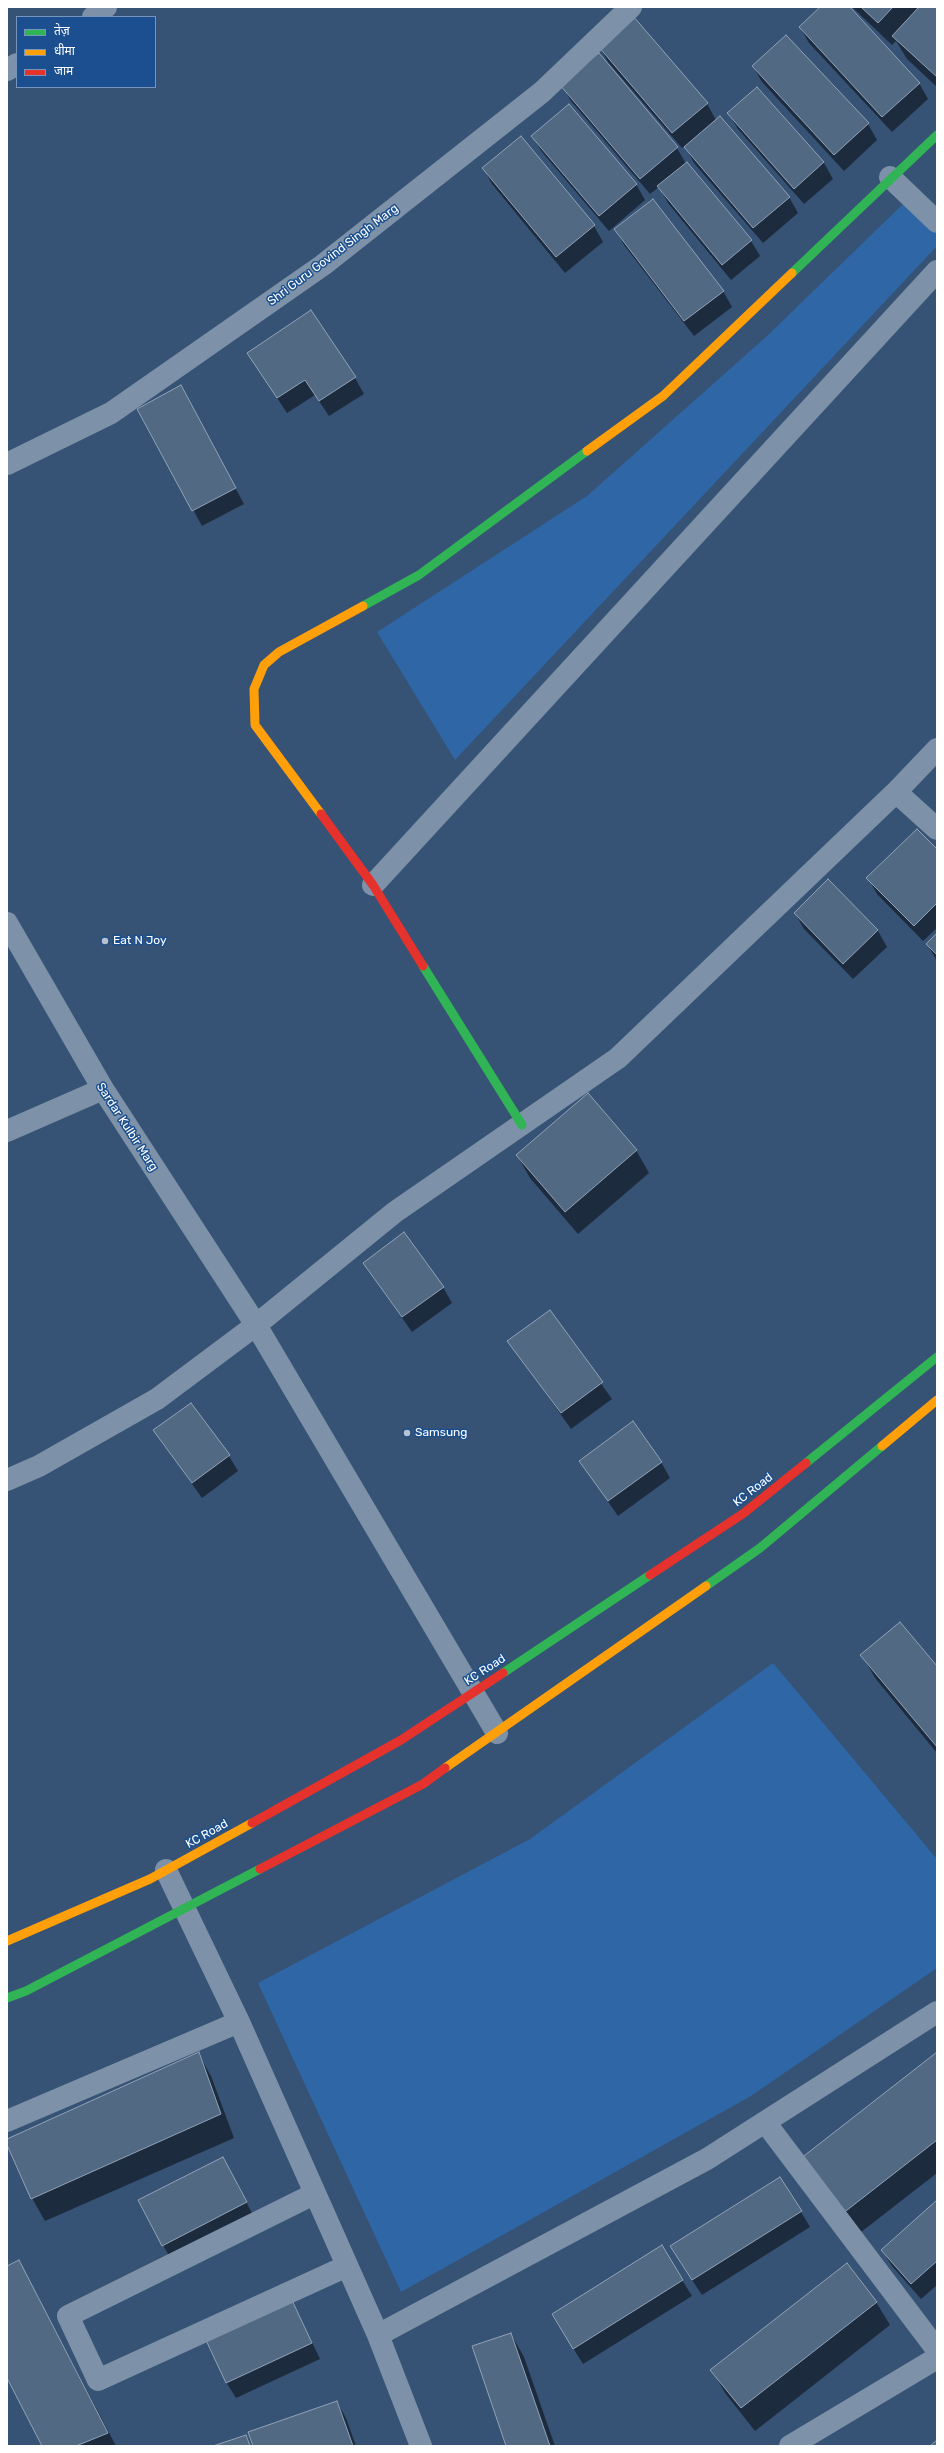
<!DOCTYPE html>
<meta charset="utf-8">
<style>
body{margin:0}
#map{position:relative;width:944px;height:2453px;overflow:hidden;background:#365274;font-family:Rubik,"Noto Sans Devanagari",sans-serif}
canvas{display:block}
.frame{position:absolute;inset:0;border:8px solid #fff;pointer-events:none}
.legend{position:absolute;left:16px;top:16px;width:140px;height:72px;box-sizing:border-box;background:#1b4f8f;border:1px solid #7695bc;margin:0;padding:5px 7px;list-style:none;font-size:12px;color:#fff}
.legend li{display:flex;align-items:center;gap:8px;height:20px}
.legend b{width:20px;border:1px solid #7695bc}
</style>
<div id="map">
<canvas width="944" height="2453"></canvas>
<div class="frame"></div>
<ul class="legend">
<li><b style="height:5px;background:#30b455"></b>तेज़</li>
<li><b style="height:5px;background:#ff9f0a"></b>धीमा</li>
<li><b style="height:5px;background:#e5322d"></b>जाम</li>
</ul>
</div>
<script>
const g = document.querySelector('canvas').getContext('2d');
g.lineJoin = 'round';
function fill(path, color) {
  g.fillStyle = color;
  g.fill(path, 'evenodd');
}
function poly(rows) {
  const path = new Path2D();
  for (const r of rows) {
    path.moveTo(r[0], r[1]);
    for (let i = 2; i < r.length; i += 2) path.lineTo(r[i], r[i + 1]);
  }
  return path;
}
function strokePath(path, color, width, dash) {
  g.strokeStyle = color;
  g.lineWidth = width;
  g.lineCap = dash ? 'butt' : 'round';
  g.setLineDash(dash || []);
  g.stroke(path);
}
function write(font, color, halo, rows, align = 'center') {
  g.font = font + ' Rubik,sans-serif';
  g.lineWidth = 3;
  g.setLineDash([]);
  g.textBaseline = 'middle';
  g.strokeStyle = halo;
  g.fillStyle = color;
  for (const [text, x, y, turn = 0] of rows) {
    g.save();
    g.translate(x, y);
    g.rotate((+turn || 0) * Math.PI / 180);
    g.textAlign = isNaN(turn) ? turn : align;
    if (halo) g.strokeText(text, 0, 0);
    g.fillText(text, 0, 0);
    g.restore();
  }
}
fill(poly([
 [906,201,937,227,937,246,455,760,377,632,587,496,767,336],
 [773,1663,937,1859,937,1968,751,2096,401,2292,258,1983,530,1839]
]), '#2f66a5');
fill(poly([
 [821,7,849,7,919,83,928,99,892,132,809,43,800,27],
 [852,7,916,7,920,13,921,12,919,7,937,7,937,87,907,59,896,41,892,45],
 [633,18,707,104,716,120,789,197,798,213,763,243,694,163,685,146,682,148,608,62,599,46],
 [753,66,868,124,877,140,844,171,762,82],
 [562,85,677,148,686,164,751,241,760,256,731,280,668,203,659,187,650,194,571,101],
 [757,88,824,163,833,179,804,204,738,129,728,113],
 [532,136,636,184,645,200,609,231,542,152],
 [521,137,594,226,603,242,565,273,492,184,483,168],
 [615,229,723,291,732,307,694,336,624,245],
 [248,354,355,378,364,394,329,416,315,395,287,413],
 [189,402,244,504,202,526,138,409],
 [937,851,937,928,923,941,877,894,868,878],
 [828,881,878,931,887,947,853,979,804,929,795,913],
 [937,935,937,961,927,944],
 [636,1150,649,1173,578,1234,530,1178,517,1155],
 [364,1263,443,1287,452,1303,412,1332],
 [550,1312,612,1399,571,1429,509,1341],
 [154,1430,229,1456,238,1471,202,1498],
 [580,1461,661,1462,670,1478,618,1516],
 [862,1655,937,1668,937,1753,875,1678],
 [198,2053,211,2076,234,2138,45,2221,32,2198,7,2140],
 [937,2054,937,2173,856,2236,814,2182],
 [232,2174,255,2219,172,2261,163,2245],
 [937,2202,937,2285,921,2299,892,2266,882,2250],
 [801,2212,810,2227,702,2295,680,2262],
 [661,2246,692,2296,583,2364,562,2330],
 [18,2261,31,2284,116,2446,43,2446,7,2376,7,2267],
 [290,2297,320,2359,236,2398,226,2382],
 [876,2302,890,2325,755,2431,725,2393,712,2370],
 [511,2334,524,2357,555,2446,507,2446],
 [337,2402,346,2418,356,2446,254,2446]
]), '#0007');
const building = poly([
 [820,7,850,7,920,83,882,117,799,27,820,7],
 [861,7,893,7,878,23,861,7],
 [919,7,937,7,937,77,892,36,919,7],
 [633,16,708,103,672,133,598,46,633,16],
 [786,35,869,123,834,155,752,66,786,35],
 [599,53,678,147,640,179,560,85,599,53],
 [757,87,824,162,794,189,727,113,757,87],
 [569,104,637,184,599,216,531,136,569,104],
 [720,116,790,197,753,228,684,147,720,116],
 [521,136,595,225,556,257,482,168,521,136],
 [687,162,752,240,722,265,657,186,687,162],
 [653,199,724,291,684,321,614,229,653,199],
 [311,310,356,377,319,401,305,380,277,398,247,353,311,310],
 [181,385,236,488,192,511,137,409,181,385],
 [917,829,937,849,937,903,914,926,866,878,917,829],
 [828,879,878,930,843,964,794,913,828,879],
 [937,933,937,955,926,944,937,933],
 [588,1093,637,1150,565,1212,516,1155,588,1093],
 [404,1232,444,1287,402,1317,363,1263,404,1232],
 [550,1310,603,1382,561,1413,507,1341,550,1310],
 [191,1403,230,1455,192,1483,153,1430,191,1403],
 [633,1421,662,1462,608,1501,579,1461,633,1421],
 [900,1622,937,1666,937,1747,860,1655,900,1622],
 [199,2052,221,2114,31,2199,7,2145,7,2139,199,2052],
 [937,2052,937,2140,842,2214,800,2159,937,2052],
 [223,2157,247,2202,162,2246,138,2200,223,2157],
 [780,2177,802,2211,692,2280,670,2246,780,2177],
 [937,2200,937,2261,911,2284,881,2250,937,2200],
 [662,2245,683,2280,573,2349,552,2314,662,2245],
 [19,2260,108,2433,76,2446,42,2446,7,2378,7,2266,19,2260],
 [847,2263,877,2302,741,2408,710,2370,847,2263],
 [290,2296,312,2343,226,2383,204,2336,290,2296],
 [511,2333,550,2446,506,2446,472,2346,511,2333],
 [337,2401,353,2446,253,2446,248,2432,337,2401],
 [246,2435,250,2446,213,2446,246,2435],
 [937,2440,937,2446,930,2446,937,2440]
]);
fill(building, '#526984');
strokePath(building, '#92a2b6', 1);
strokePath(poly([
 [93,17,106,7],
 [7,70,17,64],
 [890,177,937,222],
 [7,464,111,413,323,265,542,92,631,7],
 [896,792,937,829],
 [373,885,937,271],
 [7,923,103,1089,256,1325,497,1733],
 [7,1131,103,1089],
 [7,1480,39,1466,157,1399,256,1325,395,1212,618,1058,896,792,937,749],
 [166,1870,239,2022,378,2335,421,2446],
 [7,2121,239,2022],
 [765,2122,937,2350],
 [314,2194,68,2316,98,2380,347,2266],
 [378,2335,707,2159,937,2012],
 [790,2446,937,2358]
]), '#7d92a8', 22);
strokePath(poly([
 [792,273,937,135],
 [363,606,419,575,587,451],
 [423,966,522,1125],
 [806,1463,937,1357],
 [706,1586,760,1548,882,1446],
 [503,1673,650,1575],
 [7,1998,26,1991,260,1869]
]), '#30b455', 9);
strokePath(poly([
 [587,451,663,396,792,273],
 [321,814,255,725,254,689,264,665,279,652,363,606],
 [882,1446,937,1400],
 [445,1768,706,1586],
 [7,1941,150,1879,252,1823]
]), '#ff9f0a', 9);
strokePath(poly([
 [321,814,373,885,423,966],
 [650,1575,744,1513,806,1463],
 [252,1823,401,1740,503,1673],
 [260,1869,423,1784,445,1768]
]), '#e5322d', 9);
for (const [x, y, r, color] of [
 [105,941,4,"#b9c2ce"],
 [407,1433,4,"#b9c2ce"]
]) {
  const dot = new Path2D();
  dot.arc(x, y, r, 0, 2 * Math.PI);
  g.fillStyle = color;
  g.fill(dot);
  strokePath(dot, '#1b4f8f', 1.5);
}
write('12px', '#fff', '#1b4f8f', [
 ["Shri Guru Govind Singh Marg",333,255,-37],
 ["Sardar Kulbir Marg",127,1127,57],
 ["KC Road",753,1490,-38],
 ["KC Road",485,1670,-33],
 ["KC Road",207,1834,-29]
]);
write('12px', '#fff', '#1b4f8f', [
 ["Eat N Joy",113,941],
 ["Samsung",415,1433]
], 'left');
</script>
